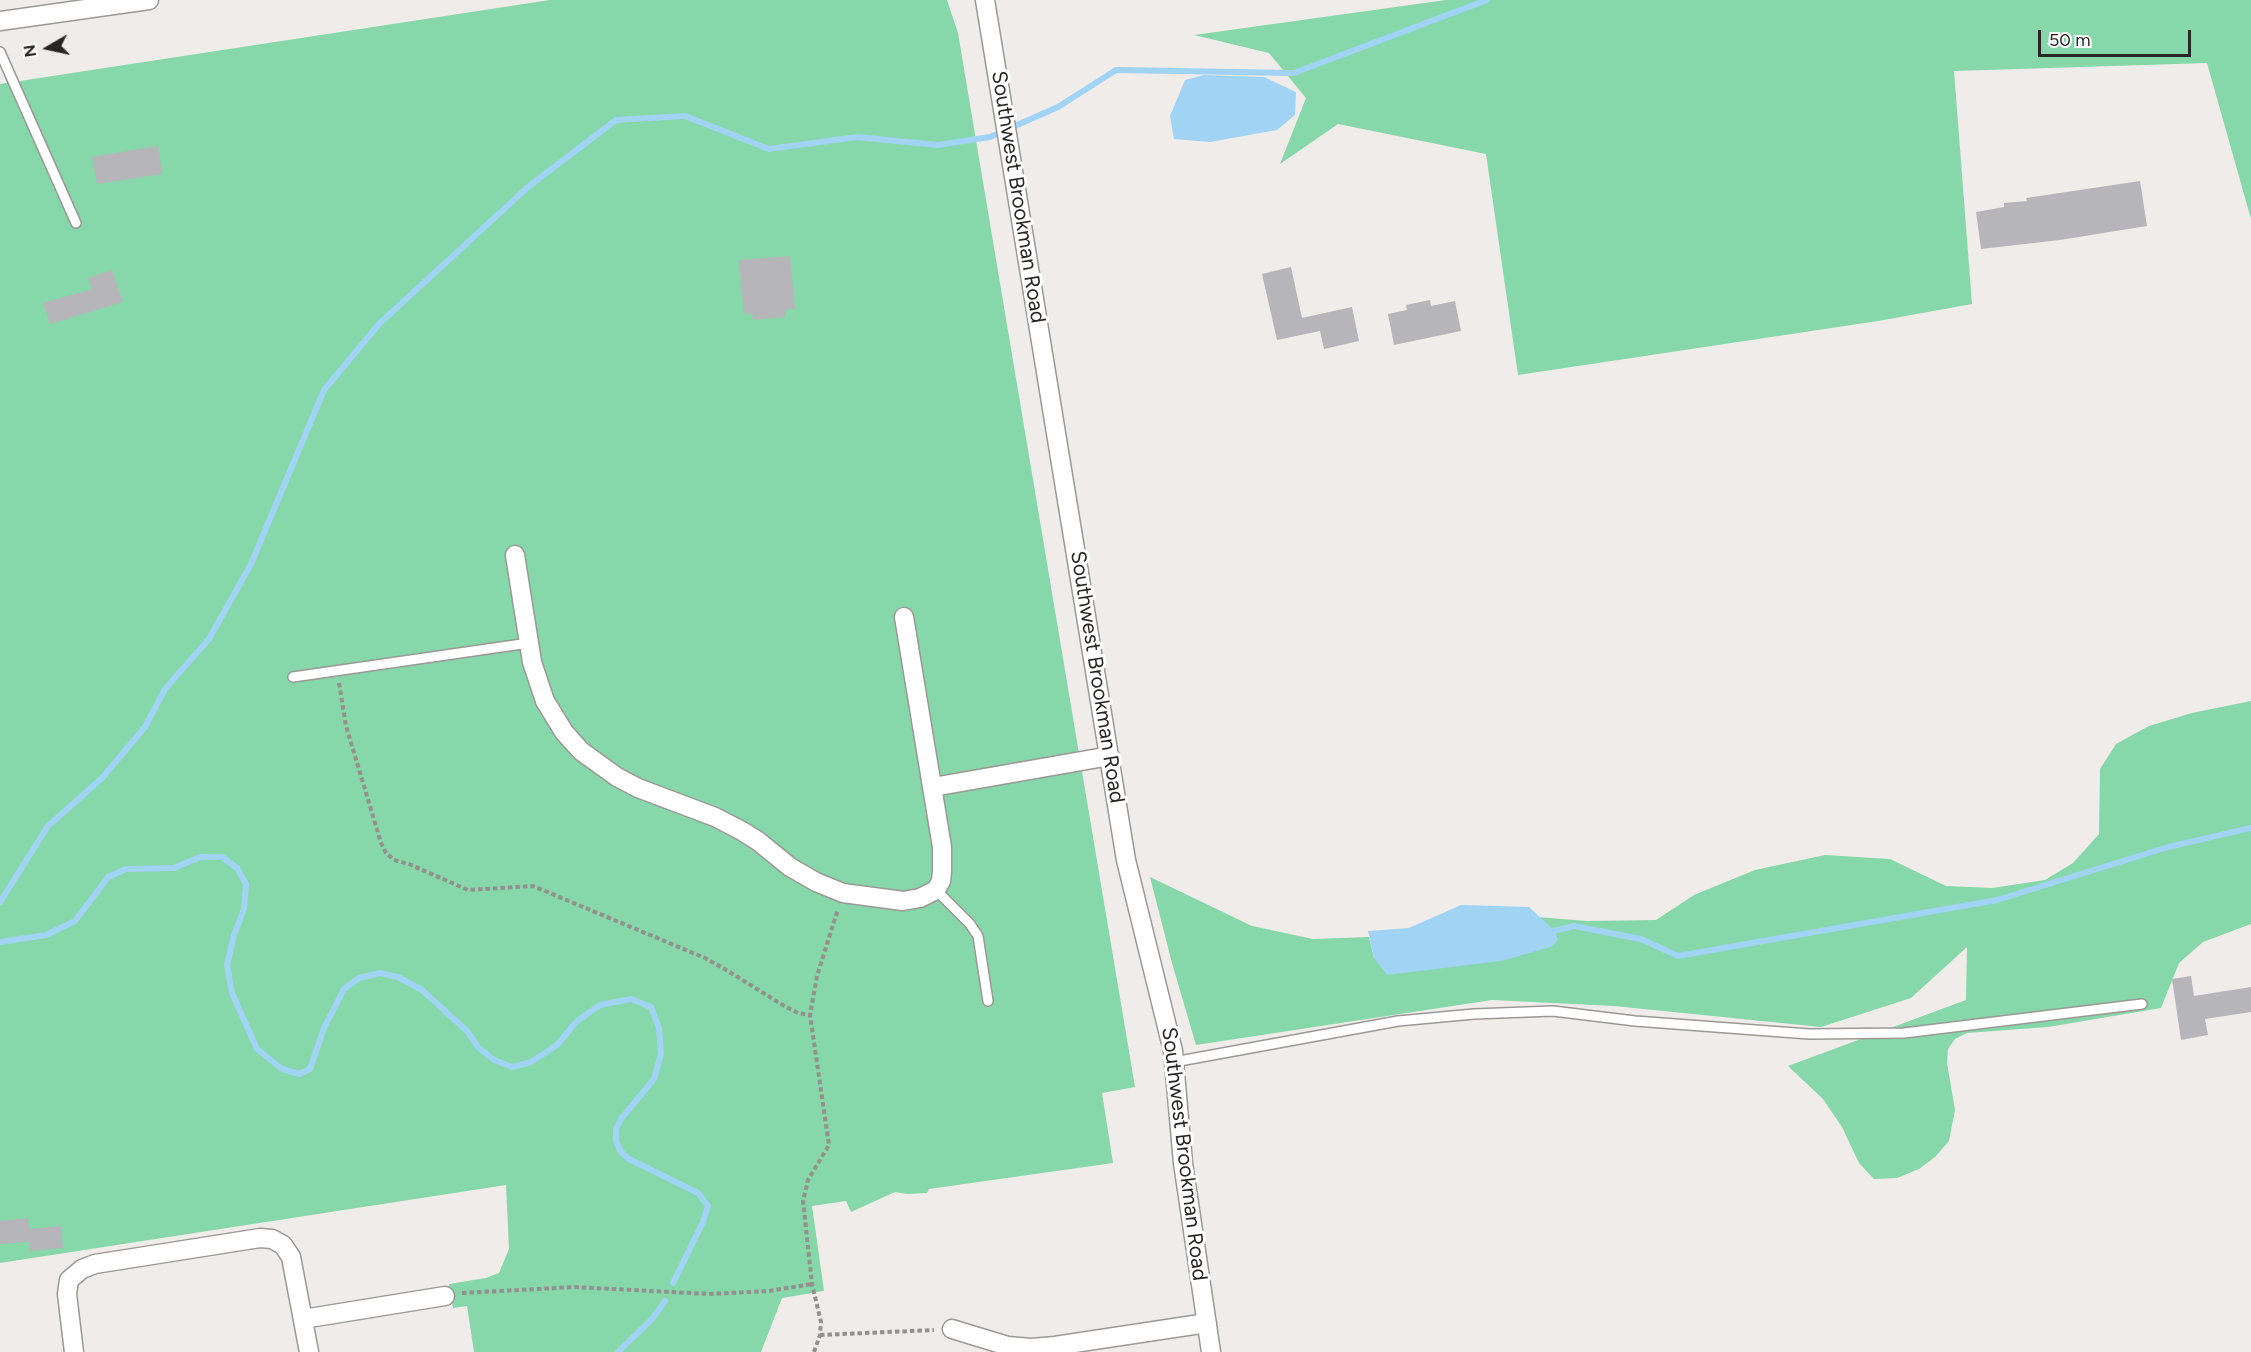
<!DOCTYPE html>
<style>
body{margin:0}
#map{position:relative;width:2251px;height:1352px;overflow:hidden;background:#f0ece9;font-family:Figtree,sans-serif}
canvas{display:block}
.north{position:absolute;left:18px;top:18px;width:60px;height:60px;-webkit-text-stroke:4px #fff;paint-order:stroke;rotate:261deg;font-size:16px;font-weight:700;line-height:24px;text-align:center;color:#282625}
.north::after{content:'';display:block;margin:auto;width:21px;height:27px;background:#282625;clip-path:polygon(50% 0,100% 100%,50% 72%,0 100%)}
.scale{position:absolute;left:2038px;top:30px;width:153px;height:27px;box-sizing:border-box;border:3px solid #282625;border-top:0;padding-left:8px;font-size:18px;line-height:21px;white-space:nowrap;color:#282625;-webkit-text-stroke:4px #fff;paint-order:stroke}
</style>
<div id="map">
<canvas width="2251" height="1352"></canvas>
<div class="north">N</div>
<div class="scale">50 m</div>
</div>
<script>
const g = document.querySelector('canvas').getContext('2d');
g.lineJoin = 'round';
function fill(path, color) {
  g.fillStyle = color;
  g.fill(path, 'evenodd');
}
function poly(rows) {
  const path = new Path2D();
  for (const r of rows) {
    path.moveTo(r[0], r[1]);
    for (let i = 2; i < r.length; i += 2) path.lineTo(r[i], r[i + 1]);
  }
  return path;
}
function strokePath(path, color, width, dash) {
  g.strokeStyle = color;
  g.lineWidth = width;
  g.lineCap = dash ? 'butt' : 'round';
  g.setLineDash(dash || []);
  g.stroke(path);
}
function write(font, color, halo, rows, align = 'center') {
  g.font = font + ' Figtree,sans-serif';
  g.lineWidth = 6;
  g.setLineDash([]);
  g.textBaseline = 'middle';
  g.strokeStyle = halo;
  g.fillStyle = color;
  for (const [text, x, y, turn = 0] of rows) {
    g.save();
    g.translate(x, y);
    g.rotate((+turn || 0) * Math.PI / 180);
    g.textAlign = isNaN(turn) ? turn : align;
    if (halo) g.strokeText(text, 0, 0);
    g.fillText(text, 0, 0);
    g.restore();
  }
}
fill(poly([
 [550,0,947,0,958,33,1135,1087,1102,1093,1113,1163,929,1189,927,1193,907,1194,895,1192,851,1212,846,1201,812,1206,824,1291,782,1298,761,1352,474,1352,467,1306,453,1308,449,1284,486,1278,499,1273,509,1249,506,1185,0,1263,0,84],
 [1446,0,2251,0,2251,219,2207,63,1954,71,1972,304,1878,321,1518,375,1486,154,1338,124,1280,164,1306,98,1269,53,1194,35],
 [2251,701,2251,924,2203,942,2179,963,2161,1008,2048,1027,1967,1033,1955,1039,1948,1049,1947,1063,1955,1110,1949,1141,1935,1157,1919,1169,1897,1178,1874,1179,1859,1163,1842,1127,1823,1099,1788,1066,1966,1000,1967,947,1911,998,1821,1027,1614,1006,1492,1000,1196,1045,1172,963,1150,877,1252,926,1313,939,1369,937,1374,958,1525,916,1587,921,1656,920,1694,895,1755,870,1825,855,1890,859,1946,886,1992,888,2045,880,2073,863,2099,834,2100,769,2116,744,2149,726,2192,713]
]), '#86d7a9');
fill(poly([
 [1204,75,1264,77,1296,92,1295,115,1277,130,1249,135,1210,142,1174,139,1170,116,1185,80],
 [1461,905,1529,907,1555,931,1558,940,1551,947,1501,961,1387,975,1374,958,1368,931,1409,928]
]), '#a1d3f5');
strokePath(poly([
 [0,902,48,826,102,778,145,727,165,689,209,639,251,564,324,390,379,324,528,187,616,120,685,116,769,149,857,137,938,145,990,137,1058,107,1116,70,1294,73,1487,0],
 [1549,932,1574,926,1641,939,1678,956,1997,900,2168,847,2251,828],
 [0,942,46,935,75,921,108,877,126,869,174,868,200,857,222,857,237,868,246,884,244,909,234,935,227,965,232,993,257,1049,282,1069,300,1074,310,1069,324,1028,344,989,359,978,380,973,398,977,422,990,468,1032,478,1047,494,1060,512,1067,531,1062,557,1045,576,1022,600,1005,631,999,651,1007,659,1028,661,1054,654,1079,621,1119,616,1129,616,1141,621,1152,629,1159,698,1193,708,1206,703,1222,673,1283],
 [618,1352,652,1319,665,1301]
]), '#a1d3f5', 6);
fill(poly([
 [158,146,162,174,97,184,92,157],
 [2140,181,2147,226,2060,240,1981,249,1976,212,2004,207,2004,203,2027,201,2026,198],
 [790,256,795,309,785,310,785,317,753,320,752,313,744,314,739,260],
 [1291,267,1302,318,1352,307,1359,341,1324,349,1320,331,1277,340,1262,274],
 [112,270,123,302,50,324,43,303,92,289,88,278],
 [1430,300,1431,306,1455,301,1461,331,1394,345,1388,314,1407,310,1406,305],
 [2191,976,2194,996,2251,987,2251,1012,2205,1019,2208,1035,2181,1040,2172,979],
 [28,1218,29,1229,61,1226,63,1248,30,1251,29,1242,0,1244,0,1221]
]), '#b6b5b9');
const lane = poly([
 [0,52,76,223],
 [293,677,529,643],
 [936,890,970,924,978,936,988,1001],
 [1174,1062,1398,1021,1474,1014,1553,1011,1635,1021,1809,1034,1904,1033,2142,1004]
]);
const street = poly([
 [985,0,1126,860,1173,1051,1183,1163,1211,1352],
 [0,21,149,0],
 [515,555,532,662,545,701,564,732,581,751,617,777,638,788,715,817,742,831,758,841,790,867,816,882,843,893,903,901,920,898,936,890,941,881,942,871,942,847,904,617],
 [933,787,1110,756],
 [303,1319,445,1296],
 [952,1329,1008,1346,1031,1348,1055,1346,1207,1323],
 [74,1352,67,1294,69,1280,82,1269,95,1264,260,1238,272,1239,283,1245,291,1257,309,1352]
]);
strokePath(lane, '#9b9895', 12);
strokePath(street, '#9b9895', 21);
strokePath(poly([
 [339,683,346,726,381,843,386,853,394,860,409,864,468,890,533,886,705,958,728,971,786,1007,798,1013,810,1015],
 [462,1293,574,1287,709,1294,769,1291,812,1284],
 [820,1335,934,1330],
 [814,1352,820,1335,821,1322,812,1284,803,1201,808,1180,829,1145,810,1015,817,976,838,909]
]), '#93908e', 4, [4.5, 3]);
strokePath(lane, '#fff', 9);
strokePath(street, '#fff', 18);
write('21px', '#282625', '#fff', [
 ["Southwest Brookman Road",1018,197,81],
 ["Southwest Brookman Road",1097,677,81],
 ["Southwest Brookman Road",1184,1154,83]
]);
</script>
